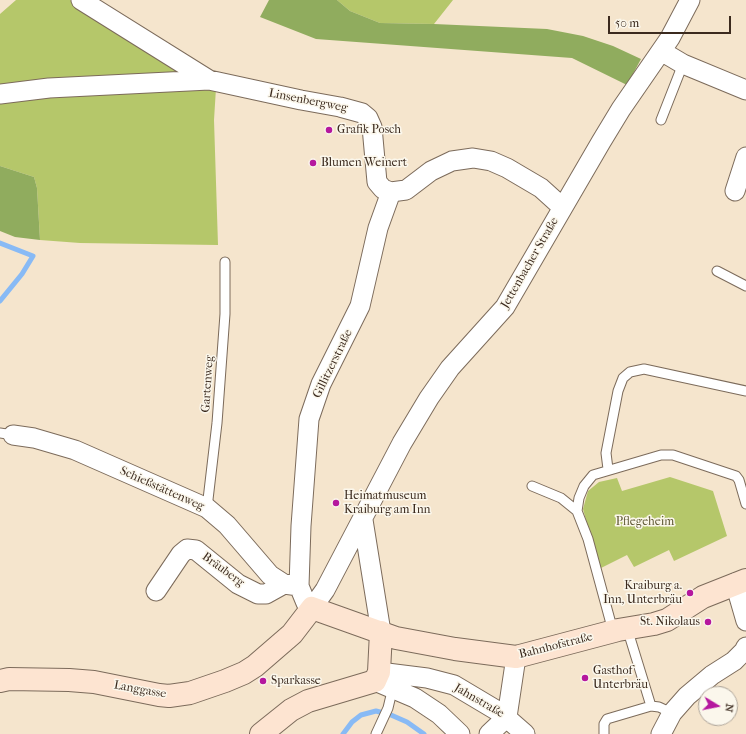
<!DOCTYPE html>
<meta charset="utf-8">
<style>
body{margin:0}
#map{position:relative;width:746px;height:734px;overflow:hidden;background:#f5e5cd;font-family:"IM FELL French Canon",serif}
canvas{display:block}
.north{position:absolute;left:698px;top:686px;width:40px;height:40px;box-sizing:border-box;background:#fbf7ec;border:1px solid #aea59a;border-radius:50%;rotate:100deg;font-size:11px;font-weight:700;line-height:16px;text-align:center;color:#3b2a1e}
.north::after{content:'';display:block;margin:auto;width:14px;height:18px;background:#b5179e;clip-path:polygon(50% 0,100% 100%,50% 72%,0 100%)}
.scale{position:absolute;left:608px;top:16px;width:123px;height:18px;box-sizing:border-box;border:2px solid #3b2a1e;border-top:0;padding-left:5px;font-size:12px;line-height:14px;white-space:nowrap;color:#3b2a1e;-webkit-text-stroke:3px #fbf7ec;paint-order:stroke}
</style>
<div id="map">
<canvas width="746" height="734"></canvas>
<div class="north">N</div>
<div class="scale">50 m</div>
</div>
<script>
const g = document.querySelector('canvas').getContext('2d');
g.lineJoin = 'round';
function fill(path, color) {
  g.fillStyle = color;
  g.fill(path, 'evenodd');
}
function poly(rows) {
  const path = new Path2D();
  for (const r of rows) {
    path.moveTo(r[0], r[1]);
    for (let i = 2; i < r.length; i += 2) path.lineTo(r[i], r[i + 1]);
  }
  return path;
}
function strokePath(path, color, width, dash) {
  g.strokeStyle = color;
  g.lineWidth = width;
  g.lineCap = dash ? 'butt' : 'round';
  g.setLineDash(dash || []);
  g.stroke(path);
}
function write(font, color, halo, rows, align = 'center') {
  g.font = font + ' "IM FELL French Canon",serif';
  g.lineWidth = 3;
  g.setLineDash([]);
  g.textBaseline = 'middle';
  g.strokeStyle = halo;
  g.fillStyle = color;
  for (const [text, x, y, turn = 0] of rows) {
    g.save();
    g.translate(x, y);
    g.rotate((+turn || 0) * Math.PI / 180);
    g.textAlign = isNaN(turn) ? turn : align;
    if (halo) g.strokeText(text, 0, 0);
    g.fillText(text, 0, 0);
    g.restore();
  }
}
fill(poly([
 [16,0,70,0,184,73,0,90,0,14],
 [337,0,453,0,434,24,380,23,350,11],
 [216,88,214,120,218,245,80,243,40,240,37,188,34,177,0,166,0,99],
 [670,477,713,491,727,536,674,561,669,550,634,567,627,555,599,569,583,509,588,491,599,482,617,478,622,491]
]), '#b5c76a');
fill(poly([
 [269,0,337,0,350,11,380,23,434,24,547,29,583,36,613,46,641,59,627,85,572,58,316,39,260,17],
 [0,166,34,177,37,188,40,240,15,237,0,231]
]), '#90ac5e');
strokePath(poly([
 [0,243,33,256,22,274,0,301],
 [343,734,352,722,361,715,376,711,391,715,407,722,424,734]
]), '#88baf5', 5);
const lane = poly([
 [661,120,683,64],
 [717,271,746,286],
 [0,433,13,435],
 [608,469,606,453,618,391,623,378,630,372,644,369,746,391],
 [532,486,561,498,577,511],
 [207,508,217,423,225,314,225,262],
 [627,628,651,706],
 [613,631,588,539,577,511,579,498,584,486,593,475,661,455,673,455,736,476,739,480,746,504],
 [376,734,388,708,393,687],
 [604,734,604,724,607,719,651,706,659,707,672,713]
]);
const street = poly([
 [81,0,209,80,301,100,340,107,362,113,368,118,372,127,377,182,383,189,391,192,406,190,431,171,452,161,473,158,491,161,507,168,541,188,562,207],
 [661,51,683,64,746,90],
 [0,94,49,88,209,80],
 [735,191,746,157],
 [391,192,378,228,360,306,321,384,309,419,301,526,299,586,306,603,312,608,325,590,402,443,429,398,450,368,505,307,601,142,621,109,670,38,690,0],
 [13,435,34,438,75,450,207,508,227,525,270,575,284,584,299,586],
 [363,520,381,632],
 [735,583,746,621],
 [156,591,181,554,187,549,196,550,238,584,258,594,266,594,284,584],
 [379,672,427,678,454,685,501,713,525,734],
 [375,681,415,698,439,714,460,734],
 [489,734,507,717,516,657],
 [661,734,672,713,687,696,712,675,734,661,744,651,746,647]
]);
const secondary = poly([
 [0,681,9,679,69,680,94,682,159,695,169,696,190,693,225,681,244,673,255,666,292,634,312,608,396,638,455,649,516,657,618,630,654,624,667,620,703,597,746,580],
 [261,734,291,710,308,701,375,681,379,672,381,632]
]);
strokePath(lane, '#7c6b5b', 11);
strokePath(street, '#7c6b5b', 21);
strokePath(secondary, '#7c6b5b', 24);
strokePath(lane, '#fff', 9);
strokePath(street, '#fff', 19);
strokePath(secondary, '#fde4d1', 22);
for (const [x, y, r, color] of [
 [329,130,4,"#b5179e"],
 [313,163,4,"#b5179e"],
 [336,503,4,"#b5179e"],
 [690,593,4,"#b5179e"],
 [708,622,4,"#b5179e"],
 [585,678,4,"#b5179e"],
 [263,681,4,"#b5179e"]
]) {
  const dot = new Path2D();
  dot.arc(x, y, r, 0, 2 * Math.PI);
  g.fillStyle = color;
  g.fill(dot);
  strokePath(dot, '#fbf7ec', 1.5);
}
write('12px', '#3b2a1e', '#fbf7ec', [
 ["Linsenbergweg",308,101,11],
 ["Jettenbacher Straße",530,263,-60],
 ["Gillitzerstraße",333,364,-64],
 ["Gartenweg",208,384,-86],
 ["Schießstättenweg",162,489,24],
 ["Bräuberg",223,570,36],
 ["Bahnhofstraße",556,646,-14],
 ["Langgasse",140,690,10],
 ["Jahnstraße",479,701,30]
]);
write('12px', '#3b2a1e', '#fbf7ec', [
 ["Grafik Posch",337,130],
 ["Blumen Weinert",321,163],
 ["Heimatmuseum",344,496],
 ["Kraiburg am Inn",344,510],
 ["Kraiburg a.",682,586,"right"],
 ["Inn, Unterbräu",682,600,"right"],
 ["St. Nikolaus",700,622,"right"],
 ["Gasthof",593,671],
 ["Unterbräu",593,685],
 ["Sparkasse",271,681]
], 'left');
write('12px', '#605935', '#fbf7ec', [
 ["Pflegeheim",645,522]
]);
</script>
